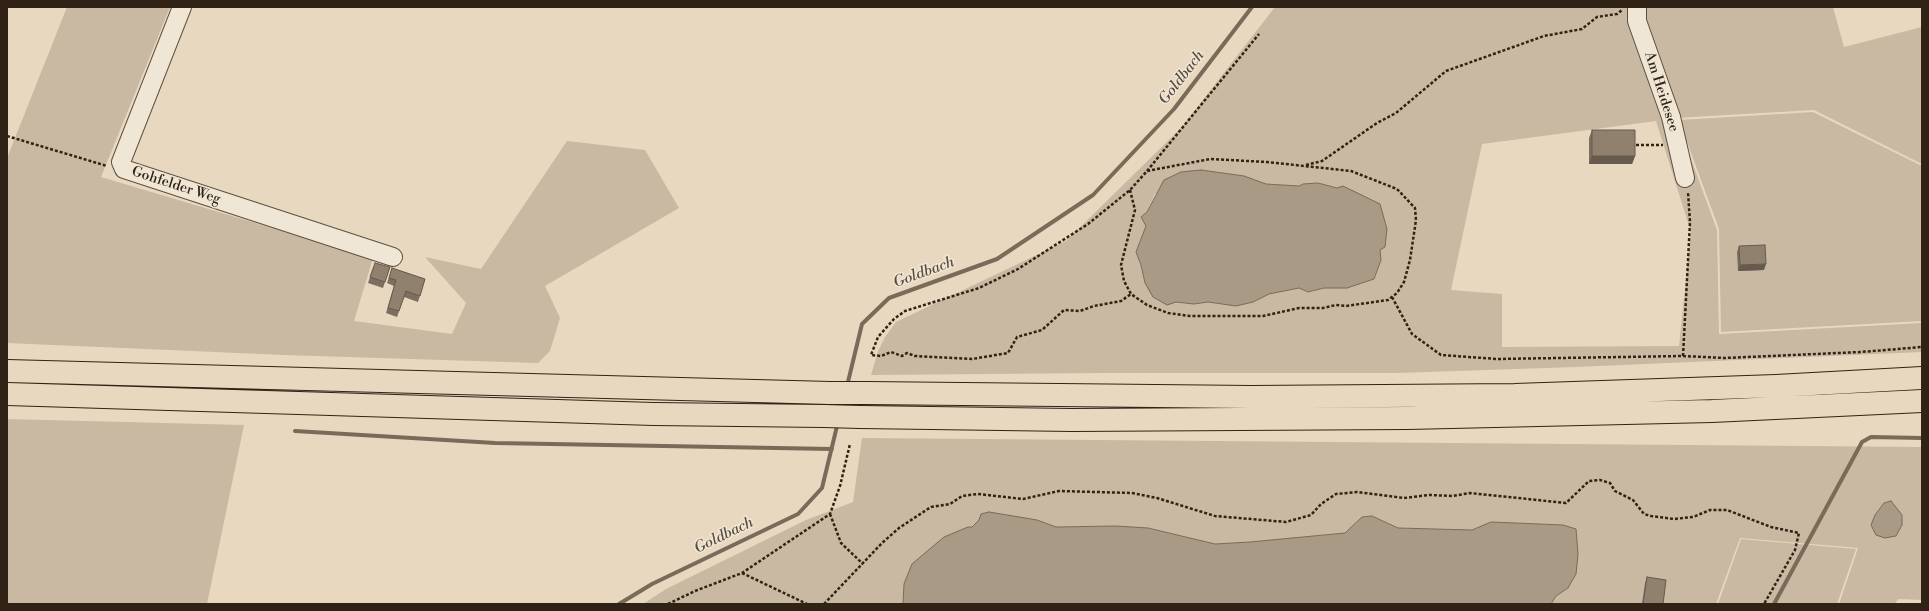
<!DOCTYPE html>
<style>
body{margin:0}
#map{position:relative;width:1929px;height:611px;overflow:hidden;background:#e8d8bf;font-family:"Libre Bodoni",serif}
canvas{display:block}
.frame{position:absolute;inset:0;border:8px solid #302316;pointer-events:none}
</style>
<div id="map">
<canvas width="1929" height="611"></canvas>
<div class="frame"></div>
</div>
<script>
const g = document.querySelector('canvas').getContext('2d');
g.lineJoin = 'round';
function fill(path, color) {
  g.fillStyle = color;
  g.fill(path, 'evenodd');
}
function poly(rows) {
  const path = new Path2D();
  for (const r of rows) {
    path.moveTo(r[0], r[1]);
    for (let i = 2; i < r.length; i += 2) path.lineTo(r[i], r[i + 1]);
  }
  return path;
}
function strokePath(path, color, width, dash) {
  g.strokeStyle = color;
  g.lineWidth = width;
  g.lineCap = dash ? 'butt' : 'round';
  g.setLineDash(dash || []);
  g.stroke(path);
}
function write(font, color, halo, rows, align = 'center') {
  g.font = font + ' "Libre Bodoni",serif';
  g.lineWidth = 3;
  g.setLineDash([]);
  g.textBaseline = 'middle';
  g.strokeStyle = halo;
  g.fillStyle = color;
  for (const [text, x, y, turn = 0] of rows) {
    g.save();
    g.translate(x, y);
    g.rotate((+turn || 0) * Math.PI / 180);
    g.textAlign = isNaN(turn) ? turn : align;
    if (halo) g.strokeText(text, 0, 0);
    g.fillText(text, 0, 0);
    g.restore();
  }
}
fill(poly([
 [67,7,170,7,101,177,373,258,354,321,452,334,466,303,425,257,481,269,567,141,645,150,679,208,545,286,560,318,550,351,538,363,284,355,7,343,7,158],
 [1275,7,1833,7,1844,47,1922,27,1922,164,1814,110,1676,118,1717,230,1719,334,1922,323,1922,352,1576,367,1397,373,1102,373,871,375,878,351,885,337,896,322,1066,241,1181,128],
 [1656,121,1691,232,1679,346,1502,347,1502,294,1451,290,1482,144],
 [1201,170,1244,176,1266,184,1299,186,1318,183,1337,188,1380,250,1381,260,1374,279,1347,288,1324,288,1308,292,1299,288,1269,294,1253,302,1236,306,1208,302,1194,304,1176,302,1167,304,1145,283,1141,265,1136,252,1146,226,1141,217,1147,212,1155,194],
 [1813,112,1922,166,1922,321,1721,332,1719,229,1679,120],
 [7,419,244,425,207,604,7,604],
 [862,438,1922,447,1922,600,1898,599,1895,604,1839,604,1858,548,1740,538,1716,604,1551,604,1556,596,1568,588,1563,525,1492,522,1472,530,1398,528,1372,516,1363,517,1345,533,1250,542,1215,544,1148,528,1116,526,1056,527,1037,520,979,520,904,584,903,604,643,604,666,589,806,520,853,502],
 [1741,539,1856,549,1837,604,1718,604]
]), '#c9b9a2');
const water = poly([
 [1201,170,1244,176,1266,184,1299,186,1303,184,1318,183,1337,188,1343,186,1380,204,1387,229,1385,247,1380,250,1381,260,1374,279,1347,288,1324,288,1308,292,1299,288,1269,294,1253,302,1236,306,1208,302,1194,304,1176,302,1167,305,1153,297,1145,283,1141,265,1136,252,1146,226,1141,217,1147,212,1164,180,1181,172,1201,170],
 [1891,501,1902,515,1902,525,1896,536,1885,538,1876,535,1871,525,1875,515,1884,503,1891,501],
 [989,512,1037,520,1056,527,1116,526,1148,528,1215,544,1250,542,1345,533,1362,517,1372,516,1398,528,1472,530,1491,522,1563,525,1576,529,1578,554,1576,574,1568,588,1556,596,1551,604,903,604,904,584,912,564,944,537,968,527,972,527,979,520,981,514,989,512]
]);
fill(water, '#a99a86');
strokePath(water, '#796a59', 1);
strokePath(poly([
 [847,386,862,324,889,298,997,259,1093,195,1174,109,1252,7],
 [295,431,495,443,832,449],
 [619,604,652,584,798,514,822,488,838,422],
 [1774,604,1862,442,1871,437,1922,438]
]), '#796a59', 4);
const minor = poly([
 [182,7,121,162,124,169,393,257],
 [1637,7,1637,21,1671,117,1685,178]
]);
const highway = poly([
 [7,371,830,393],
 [866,393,1251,397,1515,395,1776,386,1922,378],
 [7,394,654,414,824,416],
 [860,417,1072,420,1408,418,1712,411,1922,401]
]);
strokePath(minor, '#5e5040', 20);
strokePath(highway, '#302316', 24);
strokePath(poly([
 [7,136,107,166],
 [1636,145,1663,145],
 [1306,165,1322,161,1377,123,1396,113,1446,71,1544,36,1582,29,1597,17,1617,14,1622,10],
 [1147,171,1259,34],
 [1130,190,1135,210,1121,265,1124,281,1131,294,1147,305,1168,313,1190,316,1263,316,1299,308,1323,308,1336,305,1346,306,1388,300,1397,293,1404,282,1410,260,1416,220,1415,208,1397,189,1351,171,1267,162,1210,159,1147,171,1130,190,1088,224,1018,269,979,288,905,311,894,319,878,337,871,355,881,356,891,352,902,356,907,353,915,356,972,359,1008,353,1017,337,1042,330,1064,310,1080,311,1094,306,1121,301,1131,294],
 [1392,297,1412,334,1441,355,1497,359,1683,356,1725,358,1861,352,1922,347],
 [1683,356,1690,222,1688,192],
 [830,514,841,543,863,564],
 [742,573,807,604],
 [668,604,695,591,742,573,830,514,840,486,850,444],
 [824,604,882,543,899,528,931,507,950,504,962,496,978,494,1023,499,1059,491,1132,493,1157,498,1215,516,1286,522,1311,515,1321,504,1336,494,1357,492,1404,498,1429,495,1453,496,1470,493,1566,503,1589,481,1600,480,1610,483,1615,491,1633,500,1644,514,1651,516,1674,519,1693,517,1710,510,1727,510,1771,527,1799,533,1795,550,1764,604]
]), '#302316', 2.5, [3, 2]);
strokePath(minor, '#f0e6d5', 18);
strokePath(highway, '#e8d8bf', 22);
const highwayBridge = poly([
 [830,393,866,393],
 [824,416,860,417]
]);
strokePath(highwayBridge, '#302316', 24, []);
strokePath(highwayBridge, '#e8d8bf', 22);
fill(poly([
 [1592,130,1635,156,1632,164,1589,164,1589,138],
 [1739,246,1764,270,1738,271,1737,252],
 [390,267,383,288,368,283,373,268],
 [392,268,425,279,418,302,404,297,397,317,386,313,394,286,387,283],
 [1647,577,1663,604,1642,604,1645,583]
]), '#7c6f5f');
fill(poly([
 [1592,156,1635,156,1632,164,1589,164],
 [1766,264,1764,270,1738,271,1740,265]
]), '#655a4d');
const building = poly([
 [1592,130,1635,130,1635,156,1592,156,1592,130],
 [1765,245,1766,264,1740,265,1739,246,1765,245],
 [375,263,390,267,385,282,370,277,375,263],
 [392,268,425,279,420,296,406,291,399,311,388,308,396,280,389,278,392,268],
 [1647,577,1666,580,1663,604,1643,604,1647,577]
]);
fill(building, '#90816e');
strokePath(building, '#655a4d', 1);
write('14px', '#302316', '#f0e6d5', [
 ["Am Heidesee",1661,92,72],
 ["Gohfelder Weg",176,186,18]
]);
write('italic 15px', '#5a4d3d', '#f0e6d5', [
 ["Goldbach",1182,78,-52],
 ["Goldbach",924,273,-20],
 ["Goldbach",724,536,-26]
]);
</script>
